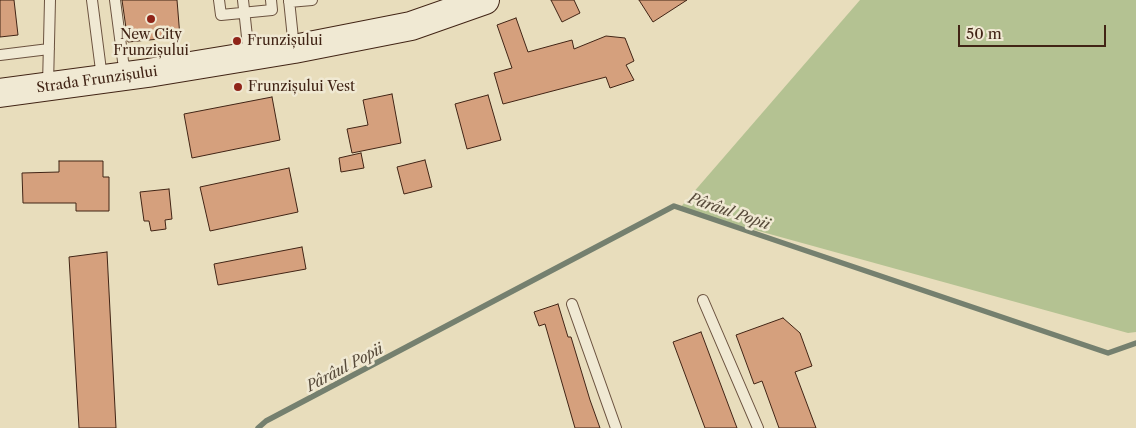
<!DOCTYPE html>
<meta charset="utf-8">
<style>
body{margin:0}
#map{position:relative;width:1136px;height:428px;overflow:hidden;background:#e8ddbc;font-family:"Libre Caslon Text",serif}
canvas{display:block}
.scale{position:absolute;left:958px;top:25px;width:148px;height:22px;box-sizing:border-box;border:2px solid #412415;border-top:0;padding-left:6px;font-size:15px;line-height:18px;white-space:nowrap;color:#412415;-webkit-text-stroke:4px #f0e9d3;paint-order:stroke}
</style>
<div id="map">
<canvas width="1136" height="428"></canvas>
<div class="scale">50 m</div>
</div>
<script>
const g = document.querySelector('canvas').getContext('2d');
g.lineJoin = 'round';
function fill(path, color) {
  g.fillStyle = color;
  g.fill(path, 'evenodd');
}
function poly(rows) {
  const path = new Path2D();
  for (const r of rows) {
    path.moveTo(r[0], r[1]);
    for (let i = 2; i < r.length; i += 2) path.lineTo(r[i], r[i + 1]);
  }
  return path;
}
function strokePath(path, color, width, dash) {
  g.strokeStyle = color;
  g.lineWidth = width;
  g.lineCap = dash ? 'butt' : 'round';
  g.setLineDash(dash || []);
  g.stroke(path);
}
function write(font, color, halo, rows, align = 'center') {
  g.font = font + ' "Libre Caslon Text",serif';
  g.lineWidth = 5;
  g.setLineDash([]);
  g.textBaseline = 'middle';
  g.strokeStyle = halo;
  g.fillStyle = color;
  for (const [text, x, y, turn = 0] of rows) {
    g.save();
    g.translate(x, y);
    g.rotate((+turn || 0) * Math.PI / 180);
    g.textAlign = isNaN(turn) ? turn : align;
    if (halo) g.strokeText(text, 0, 0);
    g.fillText(text, 0, 0);
    g.restore();
  }
}
fill(poly([
 [860,0,1136,0,1136,332,1128,333,679,209]
]), '#b4c292');
strokePath(poly([
 [258,428,266,421,674,206,1108,353,1136,343]
]), '#75806f', 5.5);
const building = poly([
 [0,0,14,0,18,35,0,37,0,0],
 [122,0,177,0,180,37,128,42,122,0],
 [551,0,574,0,580,13,562,22,551,0],
 [639,0,687,0,653,22,639,0],
 [516,18,528,52,572,40,574,49,606,36,625,38,634,61,626,65,634,80,610,88,606,77,503,104,494,73,512,68,497,25,516,18],
 [392,94,401,143,352,153,347,129,368,125,363,100,392,94],
 [488,95,501,140,467,149,455,104,488,95],
 [272,97,280,140,192,158,184,114,272,97],
 [361,153,364,168,341,172,339,158,361,153],
 [425,160,432,187,404,194,397,167,425,160],
 [59,161,103,161,103,177,109,177,109,211,76,211,76,203,23,203,22,173,59,172,59,161],
 [289,168,298,212,210,231,200,187,289,168],
 [169,189,172,219,165,220,166,229,151,231,149,221,144,221,140,192,169,189],
 [302,247,306,269,218,285,214,264,302,247],
 [107,252,116,428,79,428,69,257,107,252],
 [558,304,568,337,571,337,590,400,600,428,575,428,545,324,539,326,534,312,558,304],
 [783,318,800,333,812,366,795,372,816,428,779,428,762,381,754,384,736,335,783,318],
 [701,332,737,428,705,428,673,342,701,332]
]);
fill(building, '#d5a07d');
strokePath(building, '#412415', 1);
const service = poly([
 [92,0,102,78],
 [115,0,123,61,128,75],
 [219,0,221,15,272,10,271,0],
 [243,0,249,55],
 [289,0,294,48],
 [289,2,312,0],
 [0,55,49,49],
 [48,85,50,0],
 [703,300,758,428],
 [572,304,616,428]
]);
const secondary = poly([
 [0,93,148,73,294,49,411,26,485,0]
]);
strokePath(service, '#6b523f', 12);
strokePath(secondary, '#412415', 30);
strokePath(service, '#f0e9d3', 10);
strokePath(secondary, '#f0e9d3', 28);
for (const [x, y, r, color] of [
 [151,19,5,"#8f2418"],
 [237,41,5,"#8f2418"],
 [238,87,5,"#8f2418"]
]) {
  const dot = new Path2D();
  dot.arc(x, y, r, 0, 2 * Math.PI);
  g.fillStyle = color;
  g.fill(dot);
  strokePath(dot, '#f0e9d3', 2);
}
write('14px', '#412415', '#f0e9d3', [
 ["New City",151,35,"center"],
 ["Frunzișului",151,51,"center"],
 ["Frunzișului",247,41],
 ["Frunzișului Vest",248,87]
], 'left');
write('14px', '#412415', '#f0e9d3', [
 ["Strada Frunzișului",97,80,-8]
]);
write('italic 15px', '#574a3a', '#f0e9d3', [
 ["Pârâul Popii",729,212,19],
 ["Pârâul Popii",345,368,-28]
]);
</script>
